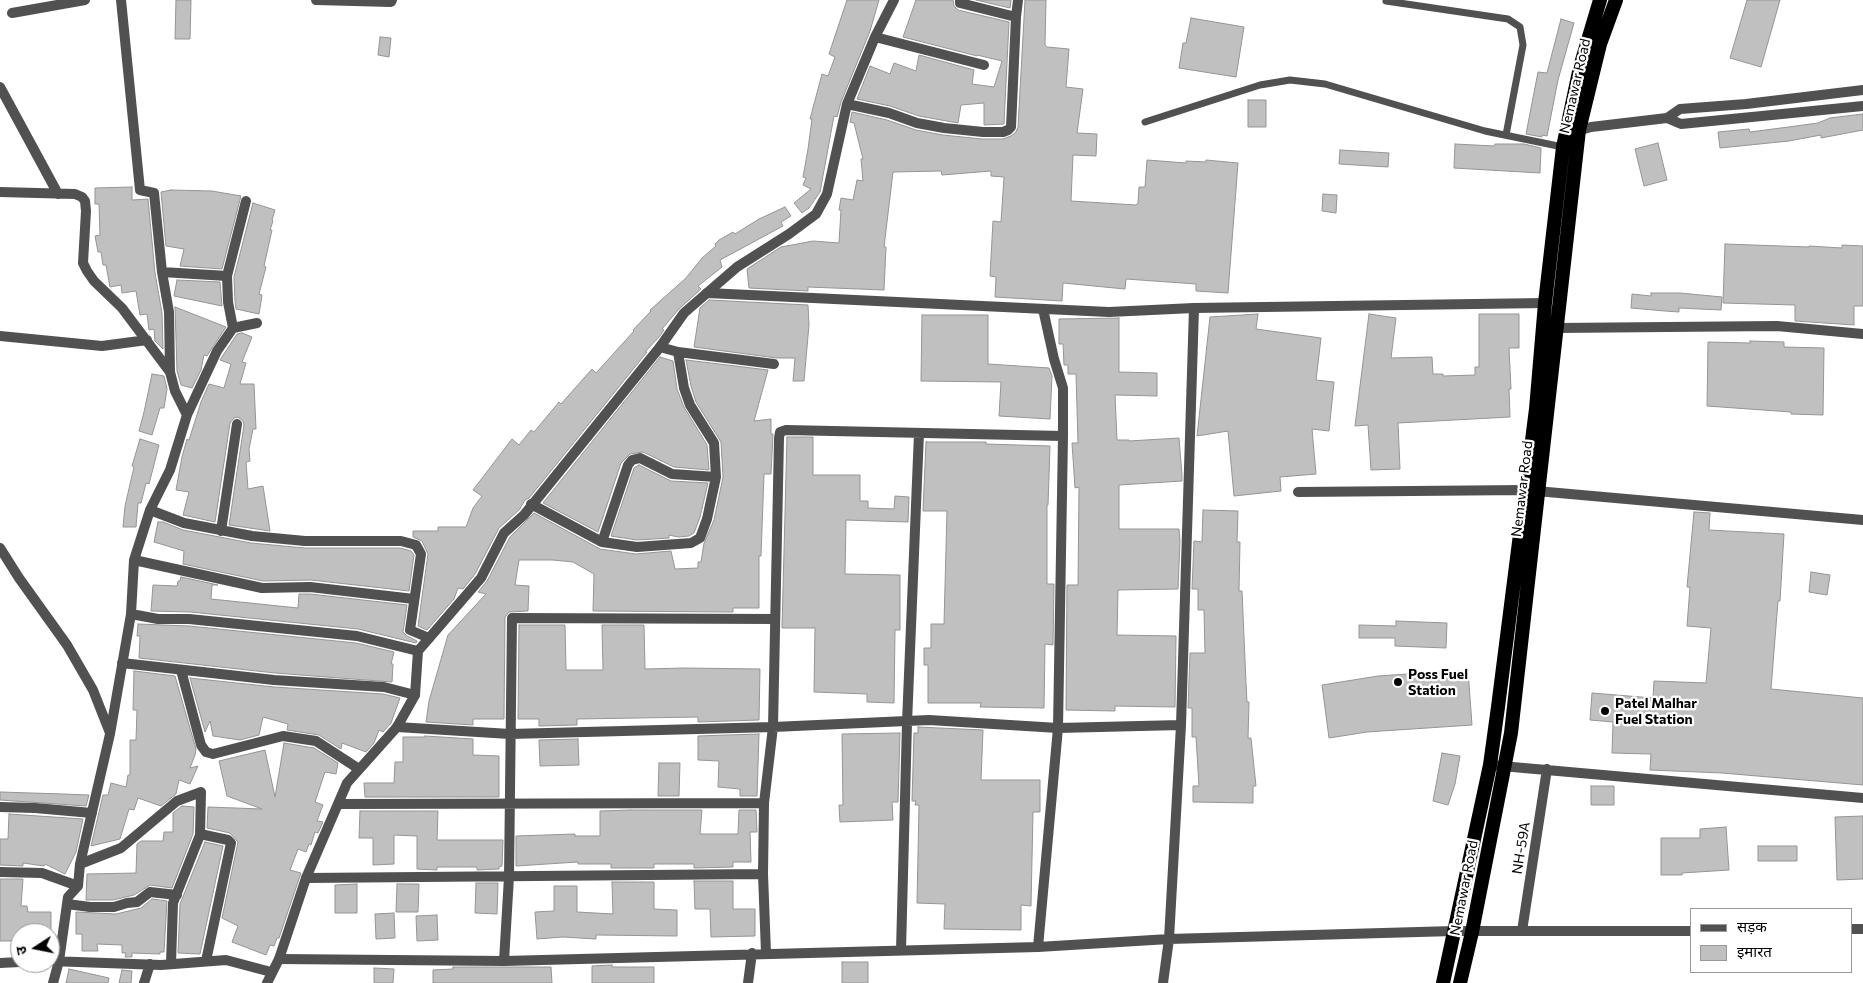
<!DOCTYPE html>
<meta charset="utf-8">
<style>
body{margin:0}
#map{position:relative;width:1863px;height:983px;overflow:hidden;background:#fff;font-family:Commissioner,"Noto Sans Devanagari",sans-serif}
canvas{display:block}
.legend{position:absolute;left:1690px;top:908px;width:162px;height:65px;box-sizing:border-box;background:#fff;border:1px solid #999;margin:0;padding:6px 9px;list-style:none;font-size:15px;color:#000}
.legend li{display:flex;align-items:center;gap:10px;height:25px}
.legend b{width:25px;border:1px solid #999}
.north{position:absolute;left:10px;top:923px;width:50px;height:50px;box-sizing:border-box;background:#fff;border:1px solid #999;border-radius:50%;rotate:259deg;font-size:14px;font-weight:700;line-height:20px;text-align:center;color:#000}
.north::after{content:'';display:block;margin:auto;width:18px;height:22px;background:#000;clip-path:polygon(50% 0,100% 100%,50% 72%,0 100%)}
</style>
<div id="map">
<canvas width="1863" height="983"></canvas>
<ul class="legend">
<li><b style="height:6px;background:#515151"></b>सड़क</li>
<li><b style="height:14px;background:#c0c0c0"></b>इमारत</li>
</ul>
<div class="north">उ</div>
</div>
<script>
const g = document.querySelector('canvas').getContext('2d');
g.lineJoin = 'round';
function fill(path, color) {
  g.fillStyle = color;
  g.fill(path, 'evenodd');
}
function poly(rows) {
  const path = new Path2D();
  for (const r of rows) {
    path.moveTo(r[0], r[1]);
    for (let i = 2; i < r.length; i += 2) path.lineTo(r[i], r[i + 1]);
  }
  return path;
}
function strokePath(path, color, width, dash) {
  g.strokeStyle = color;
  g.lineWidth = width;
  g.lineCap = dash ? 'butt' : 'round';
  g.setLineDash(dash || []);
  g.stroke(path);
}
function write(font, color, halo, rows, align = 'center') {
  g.font = font + ' Commissioner,sans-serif';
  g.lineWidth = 4.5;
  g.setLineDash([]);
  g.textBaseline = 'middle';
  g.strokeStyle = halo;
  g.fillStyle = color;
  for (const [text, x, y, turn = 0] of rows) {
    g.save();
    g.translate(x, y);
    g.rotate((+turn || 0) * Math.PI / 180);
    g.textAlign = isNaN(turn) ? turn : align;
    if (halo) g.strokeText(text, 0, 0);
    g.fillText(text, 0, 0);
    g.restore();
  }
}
const building = poly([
 [176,0,191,0,190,39,175,39,176,0],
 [847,0,879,0,870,31,841,102,837,117,834,116,820,192,809,208,802,213,794,203,811,189,803,185,806,178,803,177,808,149,812,119,810,119,822,74,828,76,835,57,829,54,847,0],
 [916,0,953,0,954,6,958,10,1009,22,1004,124,984,125,984,103,961,105,958,123,919,116,890,106,857,99,870,66,890,74,894,63,916,71,919,55,974,70,972,84,994,87,1002,61,977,55,977,56,903,37,916,0],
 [976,0,1011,0,1010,8,976,0],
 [1025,0,1046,0,1045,45,1047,47,1069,49,1066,87,1083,89,1077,133,1097,134,1096,156,1073,155,1071,201,1136,205,1138,203,1139,187,1145,187,1147,160,1186,163,1186,161,1206,162,1206,160,1238,163,1228,293,1196,291,1196,284,1126,279,1125,289,1063,283,1062,301,995,297,996,277,990,276,993,221,1001,222,1004,177,991,176,991,171,942,175,941,171,893,172,884,247,886,247,884,290,808,287,808,291,749,288,747,269,781,247,813,241,839,243,841,210,839,210,841,198,853,200,857,180,863,181,861,159,863,159,854,123,850,122,852,112,887,120,916,130,943,135,982,139,1003,139,1011,136,1016,132,1018,127,1025,0],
 [1747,0,1780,0,1761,67,1730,58,1747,0],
 [1191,18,1244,27,1236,77,1179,68,1183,43,1186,43,1191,18],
 [1561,19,1574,23,1558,80,1547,136,1542,135,1542,137,1526,134,1538,72,1547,73,1561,19],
 [380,37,391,38,389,57,378,55,380,37],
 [1248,100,1266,100,1266,127,1248,127,1248,100],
 [1863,114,1863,130,1821,138,1821,135,1789,141,1720,148,1718,132,1749,129,1750,132,1796,126,1818,123,1830,118,1863,114],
 [1658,143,1667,180,1644,186,1635,149,1658,143],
 [1455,144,1494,146,1495,144,1524,144,1541,148,1540,173,1454,168,1455,144],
 [1340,150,1389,153,1388,167,1339,164,1340,150],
 [132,187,132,200,148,199,155,273,162,313,163,349,155,341,154,329,149,330,147,314,140,315,136,291,122,293,121,285,110,287,106,265,103,265,101,252,98,252,95,236,100,235,99,204,95,204,95,188,132,187],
 [171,190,212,191,241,196,222,269,180,266,184,249,166,246,161,192,171,190],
 [1323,194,1337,195,1336,213,1322,211,1323,194],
 [253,203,275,210,272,220,273,221,270,230,272,230,264,266,266,267,259,294,262,295,259,314,236,309,235,301,234,277,253,203],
 [785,207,791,216,781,222,783,226,720,260,722,267,698,286,701,289,679,309,662,329,664,330,659,337,645,352,647,352,529,498,525,500,519,510,499,528,475,574,463,589,458,588,454,599,427,630,418,626,428,554,422,541,413,537,413,531,438,531,438,527,466,527,473,508,482,496,473,490,512,439,519,445,531,430,534,432,559,402,561,404,592,369,596,373,634,331,633,330,651,311,650,310,686,278,702,258,716,246,715,244,719,240,733,232,735,234,759,219,785,207],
 [1725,244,1809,247,1809,246,1842,248,1842,245,1863,246,1863,306,1854,306,1854,325,1795,321,1795,305,1723,303,1725,244],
 [177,280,220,282,222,306,174,296,177,280],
 [1651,293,1680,293,1722,297,1721,310,1679,308,1679,312,1665,311,1631,308,1632,294,1651,296,1651,293],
 [709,300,808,305,809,325,804,381,793,381,795,358,777,358,694,347,700,308,709,300],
 [175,307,226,327,207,356,204,355,201,370,192,388,181,385,177,371,175,307],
 [1258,314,1256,329,1321,338,1316,380,1334,382,1329,431,1312,429,1316,474,1280,477,1281,491,1234,496,1228,431,1197,436,1210,317,1258,314],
 [1369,314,1396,318,1391,358,1432,357,1433,374,1443,374,1443,376,1475,375,1475,367,1479,367,1479,314,1519,314,1519,348,1509,348,1511,389,1509,389,1510,417,1398,423,1400,469,1371,470,1368,425,1355,426,1369,314],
 [922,315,988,315,988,364,1049,368,1052,376,1050,419,999,416,1001,382,921,381,922,315],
 [1119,318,1119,372,1157,373,1157,396,1115,395,1117,440,1129,440,1129,441,1179,438,1182,475,1182,481,1119,485,1119,529,1179,529,1180,541,1178,589,1118,590,1117,635,1176,636,1175,707,1115,706,1115,711,1066,710,1067,585,1078,585,1079,487,1075,488,1072,443,1078,443,1076,374,1068,374,1068,365,1064,365,1063,344,1059,344,1059,319,1119,318],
 [242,333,252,337,242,362,246,363,240,384,254,384,256,429,253,429,249,449,250,461,246,462,248,489,263,486,270,531,229,525,244,425,243,421,238,417,234,418,230,423,215,522,183,515,189,492,176,490,182,457,187,439,189,440,201,402,209,384,224,388,231,364,220,360,237,334,242,333],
 [1750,341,1784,342,1784,347,1824,348,1823,415,1791,414,1791,412,1707,406,1708,342,1750,343,1750,341],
 [660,357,673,361,677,389,684,407,707,445,709,470,674,467,643,452,630,454,621,463,598,532,543,503,660,357],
 [686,360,768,370,754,421,771,419,771,434,773,434,771,474,764,474,761,556,759,556,759,608,733,608,733,612,593,611,594,574,573,562,553,560,519,560,515,585,529,586,528,611,509,612,505,617,504,719,473,719,473,725,426,722,429,701,448,635,486,594,478,592,487,581,510,537,534,513,600,549,636,554,671,551,675,569,698,568,698,562,701,562,704,543,714,520,723,477,721,442,696,402,691,386,686,360],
 [152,374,164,376,167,389,164,408,160,408,152,435,139,431,144,412,152,374],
 [787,437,813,437,813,475,860,475,860,501,868,501,868,508,894,509,895,496,909,497,908,522,846,520,845,574,900,575,900,630,895,630,894,703,867,702,867,694,814,692,815,628,782,628,787,437],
 [140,439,159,445,149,484,146,483,141,503,138,503,136,527,123,527,125,506,134,467,132,466,140,439],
 [926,442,986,442,986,444,1050,446,1048,505,1047,505,1047,584,1054,584,1053,645,1045,644,1044,708,980,707,981,703,928,703,928,665,924,665,924,648,931,648,931,624,944,624,947,511,923,511,926,442],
 [639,465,671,481,708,483,700,517,694,533,689,536,678,537,669,535,669,538,637,540,611,536,634,468,639,465],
 [1203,510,1238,511,1237,542,1240,542,1239,591,1242,591,1246,683,1247,702,1249,702,1248,738,1251,738,1256,786,1253,786,1253,803,1193,802,1193,786,1199,786,1196,737,1192,737,1192,708,1188,708,1190,653,1205,653,1204,610,1198,610,1198,589,1192,589,1194,541,1202,542,1203,510],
 [1694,512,1710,513,1709,530,1784,534,1780,601,1778,601,1771,689,1863,698,1863,785,1722,773,1650,770,1651,754,1612,753,1613,722,1590,720,1592,693,1653,698,1654,681,1706,683,1711,628,1687,626,1690,587,1687,587,1694,512],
 [158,522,163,522,183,530,251,543,305,548,400,548,411,551,414,555,409,591,311,580,263,581,183,564,184,551,154,542,158,522],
 [1811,572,1830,575,1827,595,1809,592,1811,572],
 [181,577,218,585,212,585,211,599,298,608,299,594,310,594,407,605,403,632,407,636,417,641,416,643,358,629,190,612,151,611,153,585,177,586,178,581,180,581,181,577],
 [1396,621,1447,623,1446,648,1395,646,1395,638,1359,638,1359,625,1396,626,1396,621],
 [138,624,189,626,356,643,394,652,391,664,393,664,392,682,275,673,139,658,140,636,137,636,138,624],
 [519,625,565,625,566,670,603,670,602,625,644,625,645,669,684,668,760,669,759,720,698,722,698,717,577,719,577,725,539,726,539,719,518,719,519,625],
 [1468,670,1472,725,1367,732,1329,738,1322,685,1378,676,1468,670],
 [134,671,175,676,196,749,195,755,190,768,198,766,190,784,179,780,176,794,161,806,138,798,134,810,129,809,120,839,91,846,103,795,108,795,111,783,126,787,128,775,130,775,130,740,136,740,137,710,133,710,134,671],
 [190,678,274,687,383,694,400,698,391,723,383,732,379,730,374,743,366,752,342,743,341,749,319,735,287,730,288,724,263,717,259,735,240,740,213,736,210,721,205,732,190,678],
 [918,727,983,730,981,780,1040,780,1040,812,1033,812,1031,906,1021,905,1021,930,944,929,945,904,917,903,919,805,915,805,916,801,912,801,914,733,918,733,918,727],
 [900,733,898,802,892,802,893,820,840,822,839,805,843,805,842,734,900,733],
 [759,734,757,796,740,796,740,789,718,787,719,761,698,760,698,736,759,734],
 [425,736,473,739,473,755,499,756,499,797,365,797,364,783,394,783,395,762,403,762,403,737,425,737,425,736],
 [578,739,579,765,540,766,539,740,578,739],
 [284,743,314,748,338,763,336,774,325,772,315,802,323,805,317,821,323,822,318,833,315,832,311,845,309,844,306,852,298,849,290,870,301,873,279,938,277,938,274,946,270,945,266,955,232,942,238,926,222,918,238,842,230,833,207,828,208,807,262,809,227,796,219,761,265,750,275,797,284,743],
 [1442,753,1460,756,1455,784,1448,805,1433,801,1442,753],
 [659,763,680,763,679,796,658,796,659,763],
 [1591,786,1614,786,1614,805,1591,805,1591,786],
 [0,792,63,794,89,795,86,806,0,800,0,792],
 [182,806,194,807,193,834,172,888,150,885,134,895,113,900,86,900,87,874,136,873,137,844,141,841,163,841,164,832,173,832,173,813,182,806],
 [630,810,702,810,700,834,738,834,739,810,756,810,757,832,750,832,751,862,733,862,733,867,694,868,694,864,654,864,654,868,611,868,611,864,578,864,578,862,516,866,516,836,575,834,575,836,600,836,600,811,630,810],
 [360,811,438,811,437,840,503,840,502,866,499,867,499,869,477,870,477,867,437,867,437,870,417,869,417,836,394,835,394,864,373,865,373,838,359,838,360,811],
 [9,814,83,819,76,852,65,874,45,864,44,866,23,863,23,866,0,865,0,839,8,839,9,814],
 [1863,816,1863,879,1837,880,1835,817,1863,816],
 [1726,827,1729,870,1682,873,1682,875,1661,875,1661,838,1700,838,1700,829,1726,827],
 [205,842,223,846,200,954,178,953,180,904,205,842],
 [1758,846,1797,846,1797,861,1758,861,1758,846],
 [0,879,23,879,21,906,27,906,28,912,51,912,51,933,20,933,20,941,0,941,0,879],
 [694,881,733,881,733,909,755,909,755,936,711,937,710,909,695,909,694,881],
 [612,882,654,882,654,909,677,910,677,936,596,935,596,939,563,937,537,939,535,912,554,911,554,886,577,886,577,912,613,914,612,882],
 [476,883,498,883,497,914,475,913,476,883],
 [357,884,357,913,335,913,335,885,357,884],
 [397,884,419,884,418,912,396,912,397,884],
 [152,899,167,901,164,952,160,952,160,954,132,953,132,957,125,957,126,953,122,953,122,945,97,944,98,951,82,951,82,934,76,934,76,912,116,914,141,908,152,899],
 [394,913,395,938,376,939,375,914,394,913],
 [437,915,438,940,417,941,416,916,437,915],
 [842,962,868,962,868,983,842,983,842,962],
 [612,965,612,967,654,967,654,983,592,983,592,966,612,965],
 [453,967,551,967,552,983,433,983,433,970,453,969,453,967],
 [374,968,394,969,393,983,374,983,374,968],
 [69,969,109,978,108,983,66,983,69,969],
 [122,970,132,971,131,983,119,983,122,970]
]);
fill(building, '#c0c0c0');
strokePath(building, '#959595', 1);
strokePath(poly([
 [1386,1,1508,19,1520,27,1523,45,1506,135],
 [1145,122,1260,85,1290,80,1325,84,1485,131,1563,147]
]), '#515151', 7);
strokePath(poly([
 [121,0,140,190,154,193,162,272,169,312,170,372,175,391,187,415],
 [316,0,391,2,392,0],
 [960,0,960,3,1016,17],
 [12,13,85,0],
 [875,37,984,65],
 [0,87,58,194],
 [847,104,889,113,917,123,944,128,983,132,1003,132,1008,130,1011,127,1016,17,1018,0],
 [0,192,75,194,82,197,85,201,86,211,83,263,87,271,94,281,122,308,170,372],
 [162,272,227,276],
 [707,293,737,267,789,234,816,214,827,194,847,104,875,37,894,0],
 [233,328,228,302,227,276,246,201],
 [1557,328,1777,326,1863,334],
 [0,336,102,346,147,340],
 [678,352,774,364],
 [1063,436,786,430,780,432,779,438,773,727,929,720,1058,728,1181,725],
 [1298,492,1525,490,1863,520],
 [531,504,602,542,637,547,691,543,700,538,707,519,716,477,714,443,690,405,684,388,678,352,660,347],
 [150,510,184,523,252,536,305,541,401,541,416,545,421,554,410,630,429,638],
 [221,531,237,424],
 [602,542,628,465,632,460,640,458,672,474,716,477],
 [0,548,19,578,67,645,93,690,110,733],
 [134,560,262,588,310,587,414,599],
 [131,614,158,619,189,619,357,636,418,651],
 [122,663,274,680,384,687,415,695],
 [181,670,201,745,206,752,213,754,283,736,316,741,359,769],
 [397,727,510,734,773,727,764,803,763,874,766,953],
 [1490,765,1863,798],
 [339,804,764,803],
 [0,807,35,808,92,813],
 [200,834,228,840,231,843,206,961],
 [80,864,121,848,177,801,201,792,200,835,173,903,171,963],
 [0,872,42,873,78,886],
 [306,878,763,874],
 [67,904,90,907,114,907,127,903,137,902,150,892,177,895],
 [1852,929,1863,929],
 [1522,931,1547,769],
 [1038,947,1058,728,1063,436,1063,388,1054,359,1043,309],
 [901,950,907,723,919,433],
 [279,959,504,961,1038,947,1169,939,1454,931,1692,931],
 [50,961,161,965,226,960,271,972],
 [504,961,509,877,512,618,775,619],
 [0,963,20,962],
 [53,983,59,961,68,897,78,886,80,864,110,734,131,614,134,560,150,510,170,470,187,415,217,351,233,328,257,323],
 [144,983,150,964],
 [748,983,752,953],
 [1163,983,1169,939,1181,725,1194,308]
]), '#515151', 10);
strokePath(poly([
 [1667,118,1681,124,1863,106],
 [1574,132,1591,127,1667,118,1680,109,1746,104,1863,90],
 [267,983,279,959,306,878,347,783,397,727,415,695,418,651,481,578,504,533,524,515,660,347,684,313,707,293,1109,312,1194,308,1545,303]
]), '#515151', 10);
strokePath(poly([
 [1443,983,1490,765,1498,707,1536,409,1545,303,1563,147,1580,67,1600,0],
 [1460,983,1472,932,1511,733,1579,130,1600,44,1616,0]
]), '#000', 14);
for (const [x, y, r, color] of [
 [1398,682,5,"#000"],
 [1605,711,5,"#000"]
]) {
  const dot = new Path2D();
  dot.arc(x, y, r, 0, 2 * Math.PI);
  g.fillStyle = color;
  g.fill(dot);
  strokePath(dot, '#fff', 2);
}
write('14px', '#000', '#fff', [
 ["Nemawar Road",1575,86,-77],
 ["Nemawar Road",1522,489,-83],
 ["NH-59A",1521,848,-81],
 ["Nemawar Road",1464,888,-79]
]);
write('bold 14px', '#000', '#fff', [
 ["Poss Fuel",1408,674],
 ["Station",1408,690],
 ["Patel Malhar",1615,703],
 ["Fuel Station",1615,719]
], 'left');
</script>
